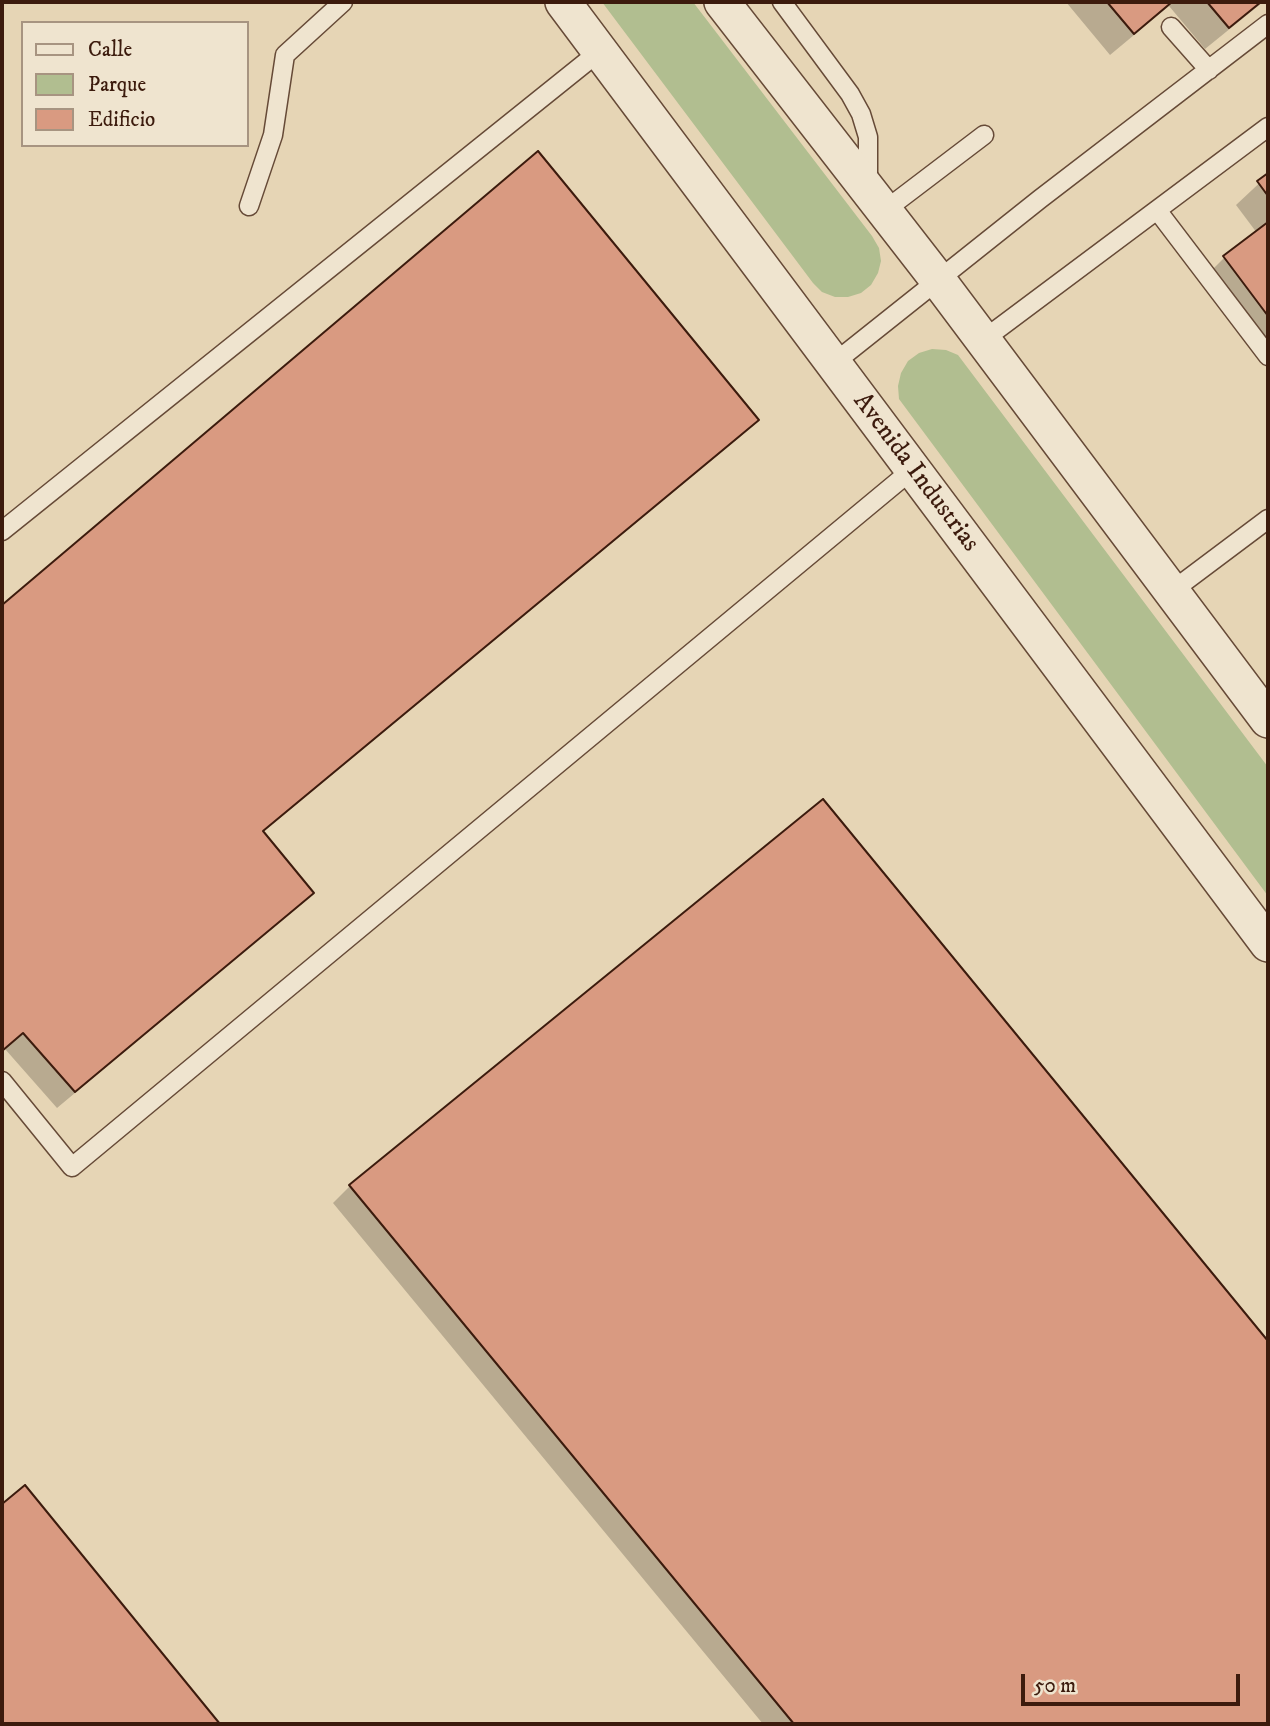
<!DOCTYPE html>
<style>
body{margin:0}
#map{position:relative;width:1270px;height:1726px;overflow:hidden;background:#e6d5b5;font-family:"IM FELL DW Pica",serif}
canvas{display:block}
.frame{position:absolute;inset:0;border:4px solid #3c1b0d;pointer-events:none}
.legend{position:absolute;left:21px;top:21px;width:228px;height:126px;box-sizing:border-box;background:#efe4cf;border:2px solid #a79481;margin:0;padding:9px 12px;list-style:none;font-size:21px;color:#3c1b0d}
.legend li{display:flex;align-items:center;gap:14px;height:35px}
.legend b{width:35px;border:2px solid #a79481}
.scale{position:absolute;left:1021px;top:1674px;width:219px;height:32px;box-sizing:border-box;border:4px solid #3c1b0d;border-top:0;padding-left:9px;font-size:21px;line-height:24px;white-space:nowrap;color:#3c1b0d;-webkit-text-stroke:5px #efe4cf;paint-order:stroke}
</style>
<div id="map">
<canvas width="1270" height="1726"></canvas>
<div class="frame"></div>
<ul class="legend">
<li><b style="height:9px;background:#efe4cf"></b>Calle</li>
<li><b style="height:19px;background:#b1be90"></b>Parque</li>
<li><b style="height:19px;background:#d99a81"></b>Edificio</li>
</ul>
<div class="scale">50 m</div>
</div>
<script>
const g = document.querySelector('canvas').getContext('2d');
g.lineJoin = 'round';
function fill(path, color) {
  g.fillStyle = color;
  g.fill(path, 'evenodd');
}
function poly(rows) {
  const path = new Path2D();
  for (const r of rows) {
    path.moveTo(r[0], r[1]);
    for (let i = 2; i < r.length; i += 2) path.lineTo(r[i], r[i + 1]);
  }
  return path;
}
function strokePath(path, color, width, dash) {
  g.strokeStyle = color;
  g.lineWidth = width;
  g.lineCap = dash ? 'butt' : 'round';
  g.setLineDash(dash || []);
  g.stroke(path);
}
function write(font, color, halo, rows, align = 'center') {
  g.font = font + ' "IM FELL DW Pica",serif';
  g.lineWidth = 6;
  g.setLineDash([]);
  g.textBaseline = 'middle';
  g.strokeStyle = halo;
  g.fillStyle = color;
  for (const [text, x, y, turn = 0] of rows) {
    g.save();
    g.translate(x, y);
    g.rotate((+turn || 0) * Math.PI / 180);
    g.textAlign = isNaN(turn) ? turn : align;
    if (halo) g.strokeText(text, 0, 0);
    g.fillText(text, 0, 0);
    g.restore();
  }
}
fill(poly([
 [602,2,693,2,872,236,879,248,881,261,878,273,871,285,861,293,848,297,835,297,822,292,813,283],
 [932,349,946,350,958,355,1268,767,1268,896,899,399,898,386,901,373,908,361,919,353]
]), '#b1be90');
fill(poly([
 [1066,2,1263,2,1205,49,1169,6,1110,55],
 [538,153,757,420,740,437,262,833,311,893,294,910,57,1108,5,1049,2,1052,2,607],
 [1268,175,1268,367,1202,280,1224,258,1257,233,1236,205],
 [822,801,1268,1343,1268,1724,763,1724,333,1203,350,1186],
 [24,1487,218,1724,2,1724,2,1506]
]), '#0003');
const building = poly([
 [1107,2,1172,2,1134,34,1107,2],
 [1207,2,1261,2,1229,28,1207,2],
 [538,151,759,420,263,831,314,893,75,1092,23,1033,2,1051,2,605,538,151],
 [1268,173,1268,196,1257,181,1268,173],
 [1268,222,1268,316,1223,256,1268,222],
 [823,799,1268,1341,1268,1724,794,1724,349,1185,823,799],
 [25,1485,220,1724,2,1724,2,1504,25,1485]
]);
fill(building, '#d99a81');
strokePath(building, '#3c1b0d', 2);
const lane = poly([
 [782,2,850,94,861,114,868,137,868,187],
 [1171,27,1209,70],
 [249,206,273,135,285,55,343,2],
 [1157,210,1268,356],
 [884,211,984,135],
 [983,340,1268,127],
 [834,363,1040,199,1268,24],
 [2,531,600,51],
 [1172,591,1268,519],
 [2,1081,72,1167,913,469]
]);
const street = poly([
 [563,2,1268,944],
 [722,2,938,280,1268,720]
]);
strokePath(lane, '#664a37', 21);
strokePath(street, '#664a37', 38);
strokePath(lane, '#efe4cf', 18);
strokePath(street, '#efe4cf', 35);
write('26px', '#3c1b0d', '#efe4cf', [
 ["Avenida Industrias",915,473,53]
]);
</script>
